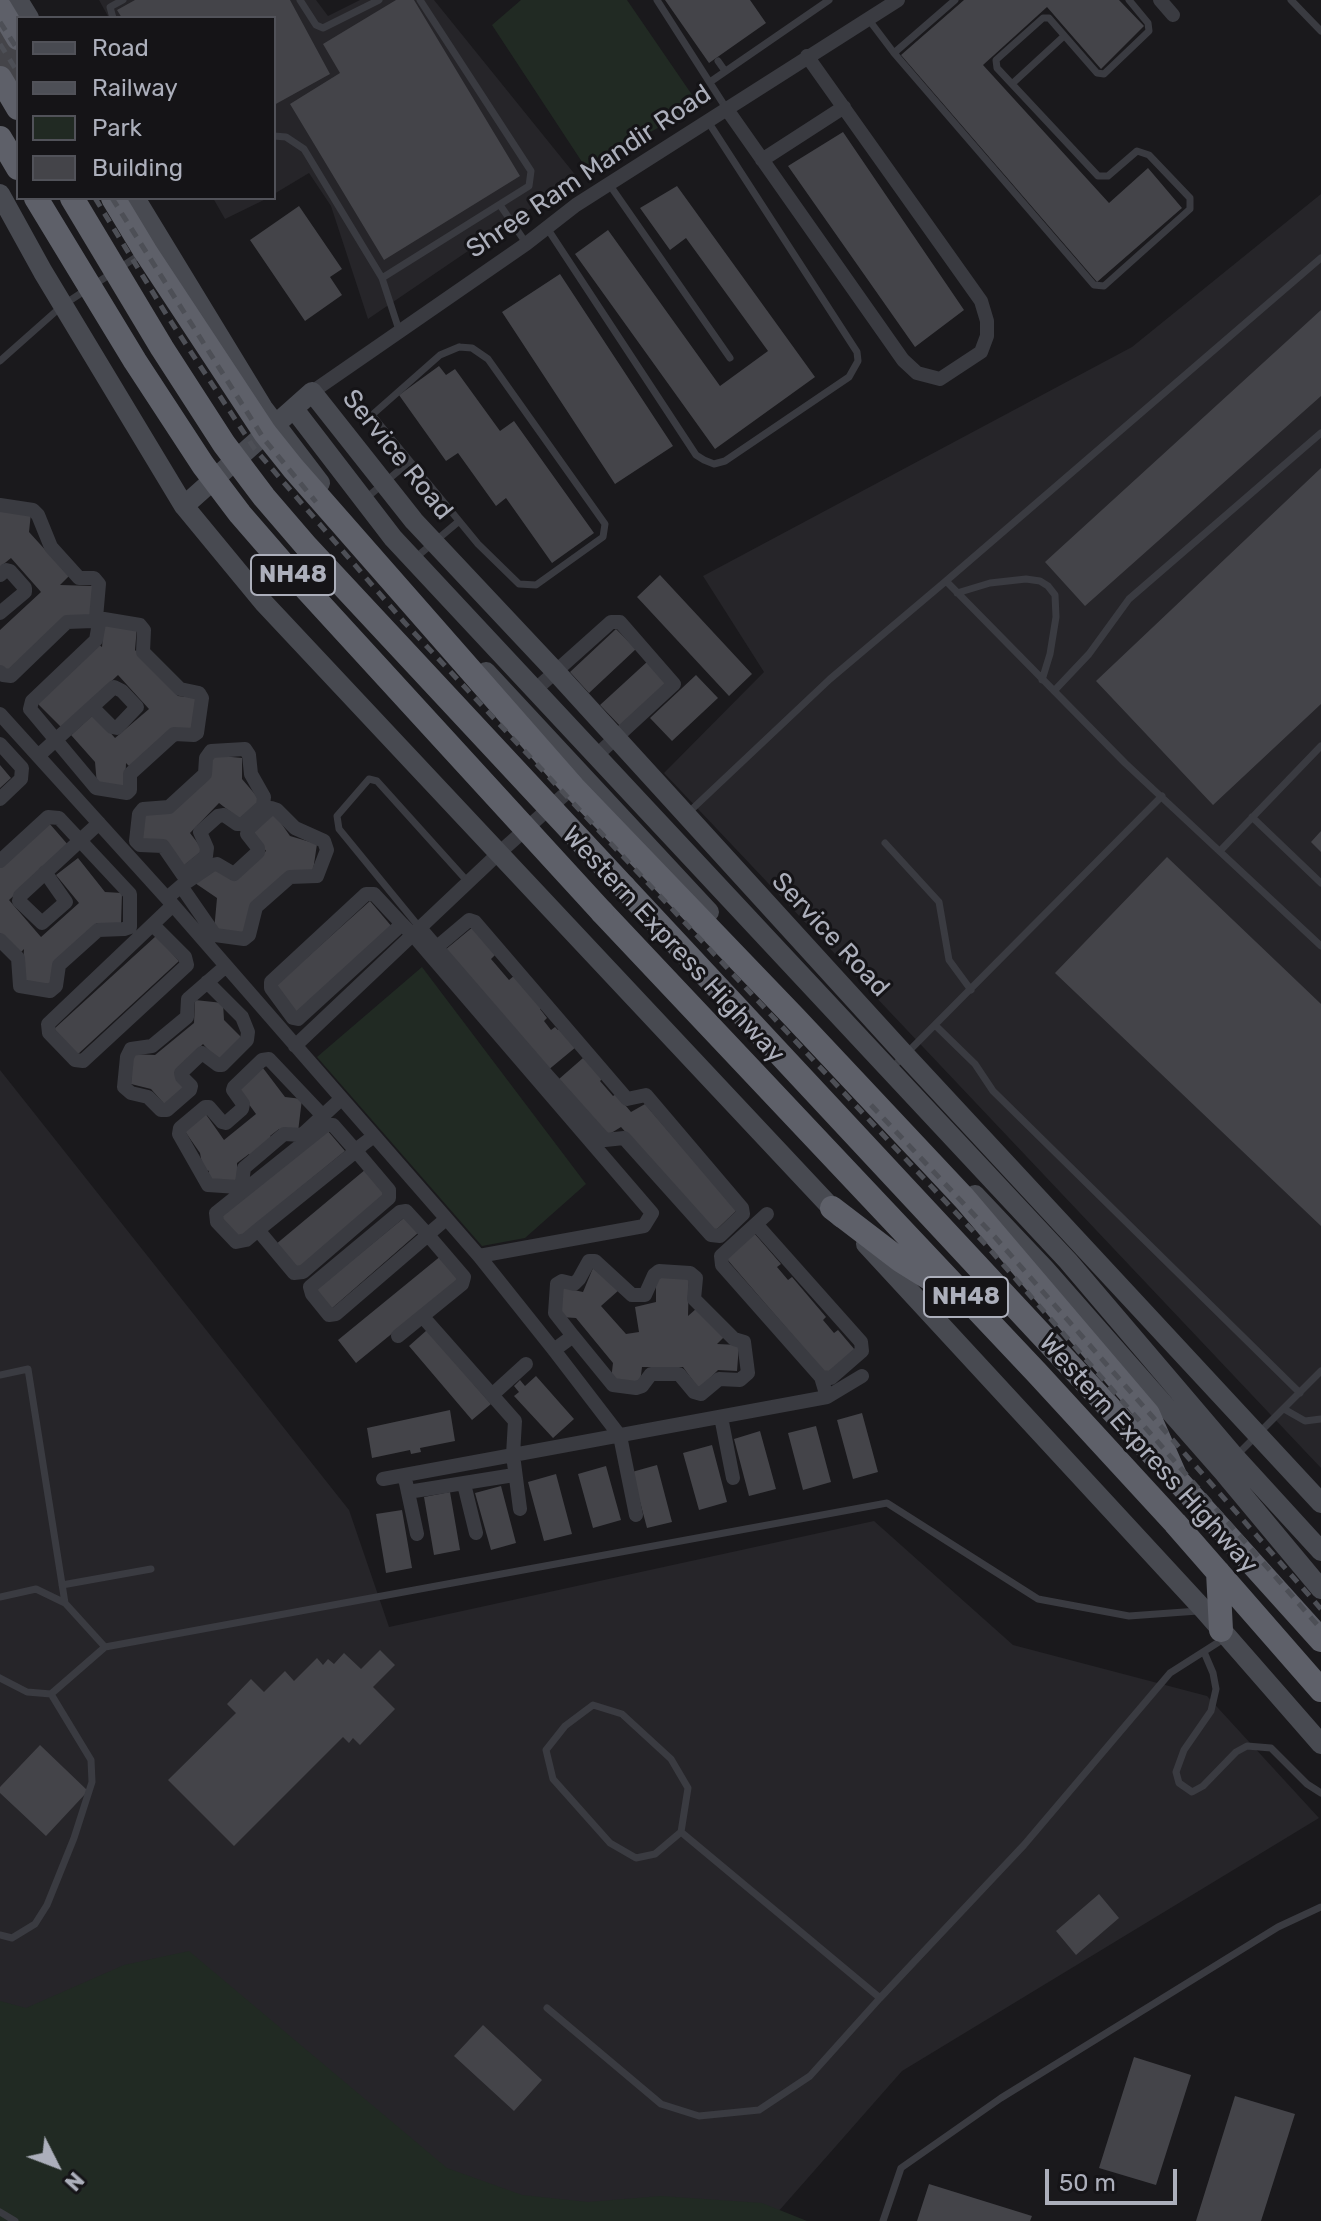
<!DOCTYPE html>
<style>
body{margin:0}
#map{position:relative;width:1321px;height:2221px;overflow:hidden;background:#1a191c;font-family:Rubik,sans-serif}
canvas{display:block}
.legend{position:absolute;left:16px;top:16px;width:260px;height:184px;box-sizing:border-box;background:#151417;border:2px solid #515259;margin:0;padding:10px 14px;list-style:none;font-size:24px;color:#acafbb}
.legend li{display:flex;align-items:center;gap:16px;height:40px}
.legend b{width:40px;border:2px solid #515259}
.north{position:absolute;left:16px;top:2125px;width:80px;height:80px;-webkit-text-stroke:6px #151417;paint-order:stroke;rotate:132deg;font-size:22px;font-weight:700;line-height:32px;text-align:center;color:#acafbb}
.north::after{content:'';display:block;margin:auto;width:28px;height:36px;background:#acafbb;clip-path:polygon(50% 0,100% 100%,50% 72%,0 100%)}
.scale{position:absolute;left:1045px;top:2169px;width:132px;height:36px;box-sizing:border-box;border:4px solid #acafbb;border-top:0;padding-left:10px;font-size:24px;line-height:28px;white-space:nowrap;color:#acafbb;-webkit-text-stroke:6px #151417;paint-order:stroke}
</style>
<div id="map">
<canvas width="1321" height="2221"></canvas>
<ul class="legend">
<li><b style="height:10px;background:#484a51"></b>Road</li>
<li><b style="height:10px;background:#4d4f56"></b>Railway</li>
<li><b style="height:22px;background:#212a23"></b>Park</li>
<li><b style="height:22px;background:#444449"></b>Building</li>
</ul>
<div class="north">N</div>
<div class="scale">50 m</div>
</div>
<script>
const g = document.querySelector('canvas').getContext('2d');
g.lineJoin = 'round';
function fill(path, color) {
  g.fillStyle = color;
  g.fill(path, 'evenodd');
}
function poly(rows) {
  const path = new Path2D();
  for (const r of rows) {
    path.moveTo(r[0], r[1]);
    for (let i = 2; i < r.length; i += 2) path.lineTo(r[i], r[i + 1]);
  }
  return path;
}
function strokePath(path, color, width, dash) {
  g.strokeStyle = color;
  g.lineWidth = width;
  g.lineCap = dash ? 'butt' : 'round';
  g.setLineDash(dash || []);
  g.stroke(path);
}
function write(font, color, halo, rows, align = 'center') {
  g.font = font + ' Rubik,sans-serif';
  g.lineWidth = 6;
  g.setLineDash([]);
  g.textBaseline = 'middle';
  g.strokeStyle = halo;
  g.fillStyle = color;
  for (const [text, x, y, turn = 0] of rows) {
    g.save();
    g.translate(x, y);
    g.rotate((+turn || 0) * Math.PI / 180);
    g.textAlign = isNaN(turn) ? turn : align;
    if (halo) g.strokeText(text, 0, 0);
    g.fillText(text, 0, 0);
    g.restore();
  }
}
fill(poly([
 [99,0,316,0,328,16,360,0,434,0,577,177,368,319,331,206,309,173,274,194,274,18,109,18],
 [1321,194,1321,1468,664,773,764,672,703,576,1132,347],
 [213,198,268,198,225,219],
 [0,1070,349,1510,389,1627,874,1521,1013,1645,1207,1696,1319,1818,902,2071,770,2221,113,2221,0,2113]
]), '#262529');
fill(poly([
 [521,0,627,0,699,105,586,168,492,25],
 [422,967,586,1184,525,1238,482,1246,317,1057],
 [189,1951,447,2168,522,2195,588,2202,661,2196,762,2203,807,2221,0,2221,0,2001,26,2008,124,1965]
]), '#212a23');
fill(poly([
 [0,0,18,18,18,116,0,85],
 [135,0,290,0,330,74,274,105,274,18,122,18,117,10],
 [396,0,414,0,520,176,384,260,290,104,340,73,323,44],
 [665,0,750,0,766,23,709,63],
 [964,0,1119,0,1144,26,1101,69,1047,7,983,65,1109,203,1148,168,1182,208,1097,282,901,55],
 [843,132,964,310,915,347,788,166],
 [677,186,815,377,715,449,575,254,608,230,720,386,768,351,686,238,670,250,640,208],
 [299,206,342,269,330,277,342,295,305,321,250,240],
 [560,274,673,446,615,484,502,312],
 [1321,310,1321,396,1085,606,1045,562],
 [439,366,446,375,455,369,500,431,514,421,594,533,552,563,506,498,496,506,458,453,446,461,399,395],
 [1321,468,1321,704,1213,805,1096,681],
 [0,508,31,513,29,532,69,576,60,585,94,586,92,617,66,616,5,674,0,668,0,630,41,592,11,558,0,567],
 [660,575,752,674,729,696,637,597],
 [104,624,137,627,135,650,178,696,197,698,194,731,131,768,126,763,125,789,97,785,95,762,71,735,94,714,115,738,149,709,118,675,62,728,36,702,98,644,102,647],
 [616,629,636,649,589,693,570,672],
 [648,661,669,684,622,728,600,705],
 [696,675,718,698,672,741,650,718],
 [211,755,242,758,242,779,260,800,241,820,219,803,190,833,203,850,181,868,165,841,139,841,142,813,166,814],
 [0,765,11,778,0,788],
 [274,813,290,836,317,844,313,871,288,871,245,934,214,931,217,898,195,883,215,869,232,880,266,851,252,831],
 [49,823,69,846,9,900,41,937,79,903,56,875,78,858,105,892,122,893,121,924,97,923,51,984,22,983,24,949,19,954,0,933,0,867],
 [1321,831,1321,852,1311,842],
 [1167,857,1321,1004,1321,1226,1055,973],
 [370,901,393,928,296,1015,275,986],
 [474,926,497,953,491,959,509,980,515,975,543,1007,540,1009,547,1018,544,1021,551,1030,555,1027,558,1030,560,1028,576,1047,547,1071,445,950],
 [156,936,179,961,77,1055,54,1029],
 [195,1000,223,1003,224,1020,244,1040,219,1062,203,1044,174,1073,187,1088,166,1106,151,1089,131,1084,132,1054,155,1055,194,1023],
 [583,1058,603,1078,600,1081,613,1096,616,1094,631,1112,645,1104,737,1210,714,1232,621,1127,608,1135,559,1079],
 [263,1068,285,1097,302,1099,298,1132,279,1129,270,1136,273,1140,252,1157,249,1154,237,1163,237,1183,208,1182,209,1171,203,1169,200,1153,184,1130,205,1113,224,1140,256,1114,237,1088],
 [327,1130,345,1151,238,1239,220,1218],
 [366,1169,386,1194,296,1270,275,1245],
 [405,1217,418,1233,330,1310,314,1291],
 [754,1233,781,1264,777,1267,788,1280,792,1277,826,1317,823,1320,834,1333,838,1330,855,1350,826,1374,726,1258],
 [442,1255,460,1278,356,1363,338,1340],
 [593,1268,619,1290,601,1306,626,1334,639,1332,635,1307,656,1302,656,1276,689,1276,688,1316,697,1308,724,1337,717,1344,739,1345,737,1371,718,1370,699,1389,683,1367,642,1367,640,1383,611,1380,613,1363,576,1318,560,1317,560,1287,583,1292],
 [427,1330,491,1404,472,1420,409,1346],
 [536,1376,574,1419,553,1438,514,1396,519,1392,514,1386,520,1380,525,1386],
 [450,1410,455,1441,420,1448,421,1452,411,1454,410,1450,372,1458,367,1428],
 [862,1413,878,1472,853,1479,837,1420],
 [816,1426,831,1482,803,1490,788,1433],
 [760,1431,776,1489,749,1496,734,1439],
 [712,1445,727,1502,699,1510,683,1453],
 [657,1465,672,1522,647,1528,632,1472],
 [606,1466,621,1520,593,1528,578,1474],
 [556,1474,572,1534,544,1541,528,1482],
 [501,1486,516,1543,491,1550,475,1493],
 [450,1492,460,1550,434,1555,424,1497],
 [402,1510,412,1568,386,1573,376,1514],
 [380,1650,395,1665,373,1687,395,1709,360,1745,353,1738,349,1743,343,1737,234,1846,168,1780,236,1713,227,1704,251,1679,264,1692,285,1671,294,1681,317,1658,323,1665,328,1659,334,1664,344,1653,361,1669],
 [40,1745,88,1791,46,1836,0,1793,0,1787],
 [1099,1894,1119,1918,1076,1955,1056,1931],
 [483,2025,542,2080,514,2111,454,2056],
 [1134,2057,1191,2075,1156,2185,1099,2168],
 [1235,2096,1295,2114,1261,2221,1196,2221],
 [929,2184,1032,2216,1030,2221,917,2221]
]), '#444449');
strokePath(poly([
 [300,0,316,25,323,28,379,0],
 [657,0,726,108],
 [955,0,894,53,1094,285,1104,286,1190,209,1190,198,1149,155,1137,151,1108,176,1098,176,997,68,996,60,1043,18,1049,18,1097,73,1104,74,1149,31,1148,23,1129,0],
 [1291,0,1321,31],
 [113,18,110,7,123,0],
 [869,20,894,53],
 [718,61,725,71],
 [710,82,829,0],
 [1013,83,1064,36],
 [274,136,286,137,304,149,382,278,399,330],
 [609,184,730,358],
 [500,205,526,243],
 [547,228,696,455,704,460,714,464,725,461,849,377,858,361,857,352,707,120],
 [1321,258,946,581,1125,763,1321,946],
 [382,278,529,186,531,171,420,0],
 [459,347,472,348,488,359,605,524,603,537,536,585,519,584,478,544,372,415,440,355,459,347],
 [0,361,63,305,141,254],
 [365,499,409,462],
 [414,559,458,522],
 [957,593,990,583,1026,579,1040,581,1048,586,1055,595,1056,617,1050,654,1042,680],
 [1054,691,1089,654,1129,599,1321,433],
 [689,812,830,679,946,581],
 [1252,817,1321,883],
 [885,843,939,902,949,960,971,990],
 [1220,851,1321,746],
 [420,928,339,829,337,816,369,779,377,781,468,882],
 [936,1026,975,1064,993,1091,1300,1393],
 [890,1070,1162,796],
 [0,1375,28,1369,65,1603],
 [1284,1409,1305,1421,1321,1419],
 [1235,1457,1321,1371],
 [62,1585,151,1569],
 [0,1597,36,1589,65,1603,105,1647],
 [1204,1652,1213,1673,1216,1689,1211,1711,1184,1750,1176,1772,1179,1783,1192,1792,1203,1786,1236,1752,1247,1746,1271,1748,1307,1784,1321,1793],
 [0,1678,27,1692,51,1694,105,1647,887,1503,1038,1599,1129,1616,1198,1611],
 [681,1832,688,1788,671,1759,622,1714,593,1705,565,1726,546,1750,553,1779,610,1843,636,1858,655,1854,681,1832,880,1998,1024,1845,1170,1673,1225,1638],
 [0,1935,12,1938,35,1924,47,1905,74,1838,92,1782,91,1760,51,1694],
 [547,2008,661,2104,699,2116,759,2110,810,2076,880,1998],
 [0,2212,15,2221],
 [883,2221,901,2168,1001,2098,1278,1927,1321,1907]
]), '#3a3b41', 7);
strokePath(poly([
 [1160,0,1173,15],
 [726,108,903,360,917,373,940,379,981,352,987,336,987,321,981,301,807,56],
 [762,160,844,107],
 [312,392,526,244,576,205,898,0],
 [0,505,33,510,38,515,51,547,79,578,94,578,99,584,96,618,93,621,67,622,11,676,3,675,0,672],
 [0,575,6,570,10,571,25,588,25,592,0,613],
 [104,619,140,625,144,630,143,652,180,689,199,693,202,698,197,733,194,735,174,734,130,774,130,790,127,793,96,788,30,709,32,701,96,640,99,623,104,619],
 [535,690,611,622,620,622,674,684,597,755],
 [0,714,173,905,479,1256,554,1350,620,1436,636,1515],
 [0,744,22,768,21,779,0,799],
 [38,756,114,687,122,691,137,707,117,728,112,727,92,707],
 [0,861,48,817,59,818,130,894,130,927,124,929,98,930,59,965,56,986,50,991,20,986,18,958,0,940],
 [45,872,66,902,42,923,19,901,20,896,99,823],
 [183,875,163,846,140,845,136,841,139,814,143,809,169,807,205,774,206,758,211,751,245,749,249,755,251,774,264,797,263,806,243,824,237,824,224,815,218,816,200,832,207,848,206,856,184,874],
 [167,898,181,886,212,865,217,864,234,874,258,852,258,848,247,834,248,829,271,808,277,810,295,828,324,841,327,850,317,876,290,877,256,907,249,935,244,939,215,935,181,886],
 [402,924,298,1019,293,1018,271,988,271,982,366,894,374,894,402,924,413,935,652,1213,644,1226,479,1256],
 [153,925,185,957,187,965,83,1061,75,1060,49,1033,48,1024,173,905],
 [420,928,547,1075,605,1140,624,1138,711,1235,720,1236,743,1214,742,1208,646,1095,627,1099,475,922,469,920,437,947],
 [207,982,242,1017,248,1032,247,1040,222,1065,218,1065,202,1053,181,1073,182,1077,191,1086,190,1090,167,1110,161,1110,148,1097,131,1093,124,1087,127,1057,131,1049,152,1046,187,1017,188,999,226,966],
 [295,1046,499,853,573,787],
 [323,1116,269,1059,262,1060,234,1087,233,1090,243,1104,242,1109,226,1123,222,1122,209,1107,205,1107,180,1128,179,1134,208,1185,238,1187,242,1183,244,1168,284,1134,302,1135,341,1099],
 [767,1214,721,1256,722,1265,821,1377,827,1397],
 [756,1224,861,1342,862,1351,831,1378,821,1377],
 [258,1230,294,1273,303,1272,389,1198,389,1190,356,1151,333,1125,326,1125,216,1213,217,1222,236,1242,246,1240,258,1230,356,1151,362,1145,374,1136],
 [423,1317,515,1421,513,1455,520,1509],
 [398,1336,462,1284,464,1277,428,1235,406,1211,400,1212,310,1287,312,1294,329,1315,336,1314,428,1235,432,1231,446,1219],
 [554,1350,573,1336,555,1313,557,1284,562,1281,574,1284,579,1279,589,1261,595,1261,632,1295,645,1295,654,1275,659,1271,690,1273,696,1278,694,1299,734,1339,744,1342,748,1373,740,1380,719,1379,701,1394,694,1392,679,1374,651,1374,642,1386,636,1388,613,1385,573,1336],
 [492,1395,526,1364],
 [721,1417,733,1478],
 [383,1479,827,1397,862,1376],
 [406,1483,417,1534],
 [464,1484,476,1533],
 [408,1492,514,1475]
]), '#3a3b41', 14);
strokePath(poly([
 [18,0,29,18],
 [0,194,43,272,184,506,264,603,841,1218],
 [135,198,263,408,320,483],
 [294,409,393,538,1068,1261,1235,1457,1321,1551],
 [184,506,312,392,414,521,555,671,906,1056,1321,1503],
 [486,672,709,912],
 [975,1195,1045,1269,1225,1474,1321,1589],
 [866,1244,1204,1610,1321,1744]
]), '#484a51', 20);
strokePath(poly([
 [0,8,18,38],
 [0,78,18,108],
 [0,138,18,168],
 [113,198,145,251,265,433,293,468,573,787,795,1018,964,1198,1148,1414,1177,1480],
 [624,887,1177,1480,1321,1640],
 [602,912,1037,1373,1175,1523,1321,1690],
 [832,1208,900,1260,945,1288],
 [1218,1572,1221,1630]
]), '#5e6069', 24);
strokePath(poly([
 [0,22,18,50],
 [0,44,18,73],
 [95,198,166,314,254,448,404,622,986,1245,1321,1629],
 [112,198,264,439,316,502],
 [871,1105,994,1236,1321,1609]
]), '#4d4f56', 5, [10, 8]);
strokePath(poly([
 [36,198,135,361,203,465,240,514,286,567,602,912],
 [72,198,162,348,224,444,264,497,307,547,624,887]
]), '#5e6069', 24);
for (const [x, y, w] of [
 [293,575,84],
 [966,1297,84]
]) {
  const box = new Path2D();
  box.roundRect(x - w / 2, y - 20, w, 40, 6);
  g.fillStyle = '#151417';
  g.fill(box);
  strokePath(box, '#acafbb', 2);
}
write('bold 24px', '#acafbb', null, [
 ["NH48",293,575],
 ["NH48",966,1297]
]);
write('26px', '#acafbb', '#151417', [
 ["Shree Ram Mandir Road",589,172,-34],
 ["Service Road",397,455,51],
 ["Service Road",830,935,47],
 ["Western Express Highway",673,945,47],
 ["Western Express Highway",1148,1454,48]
]);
</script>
